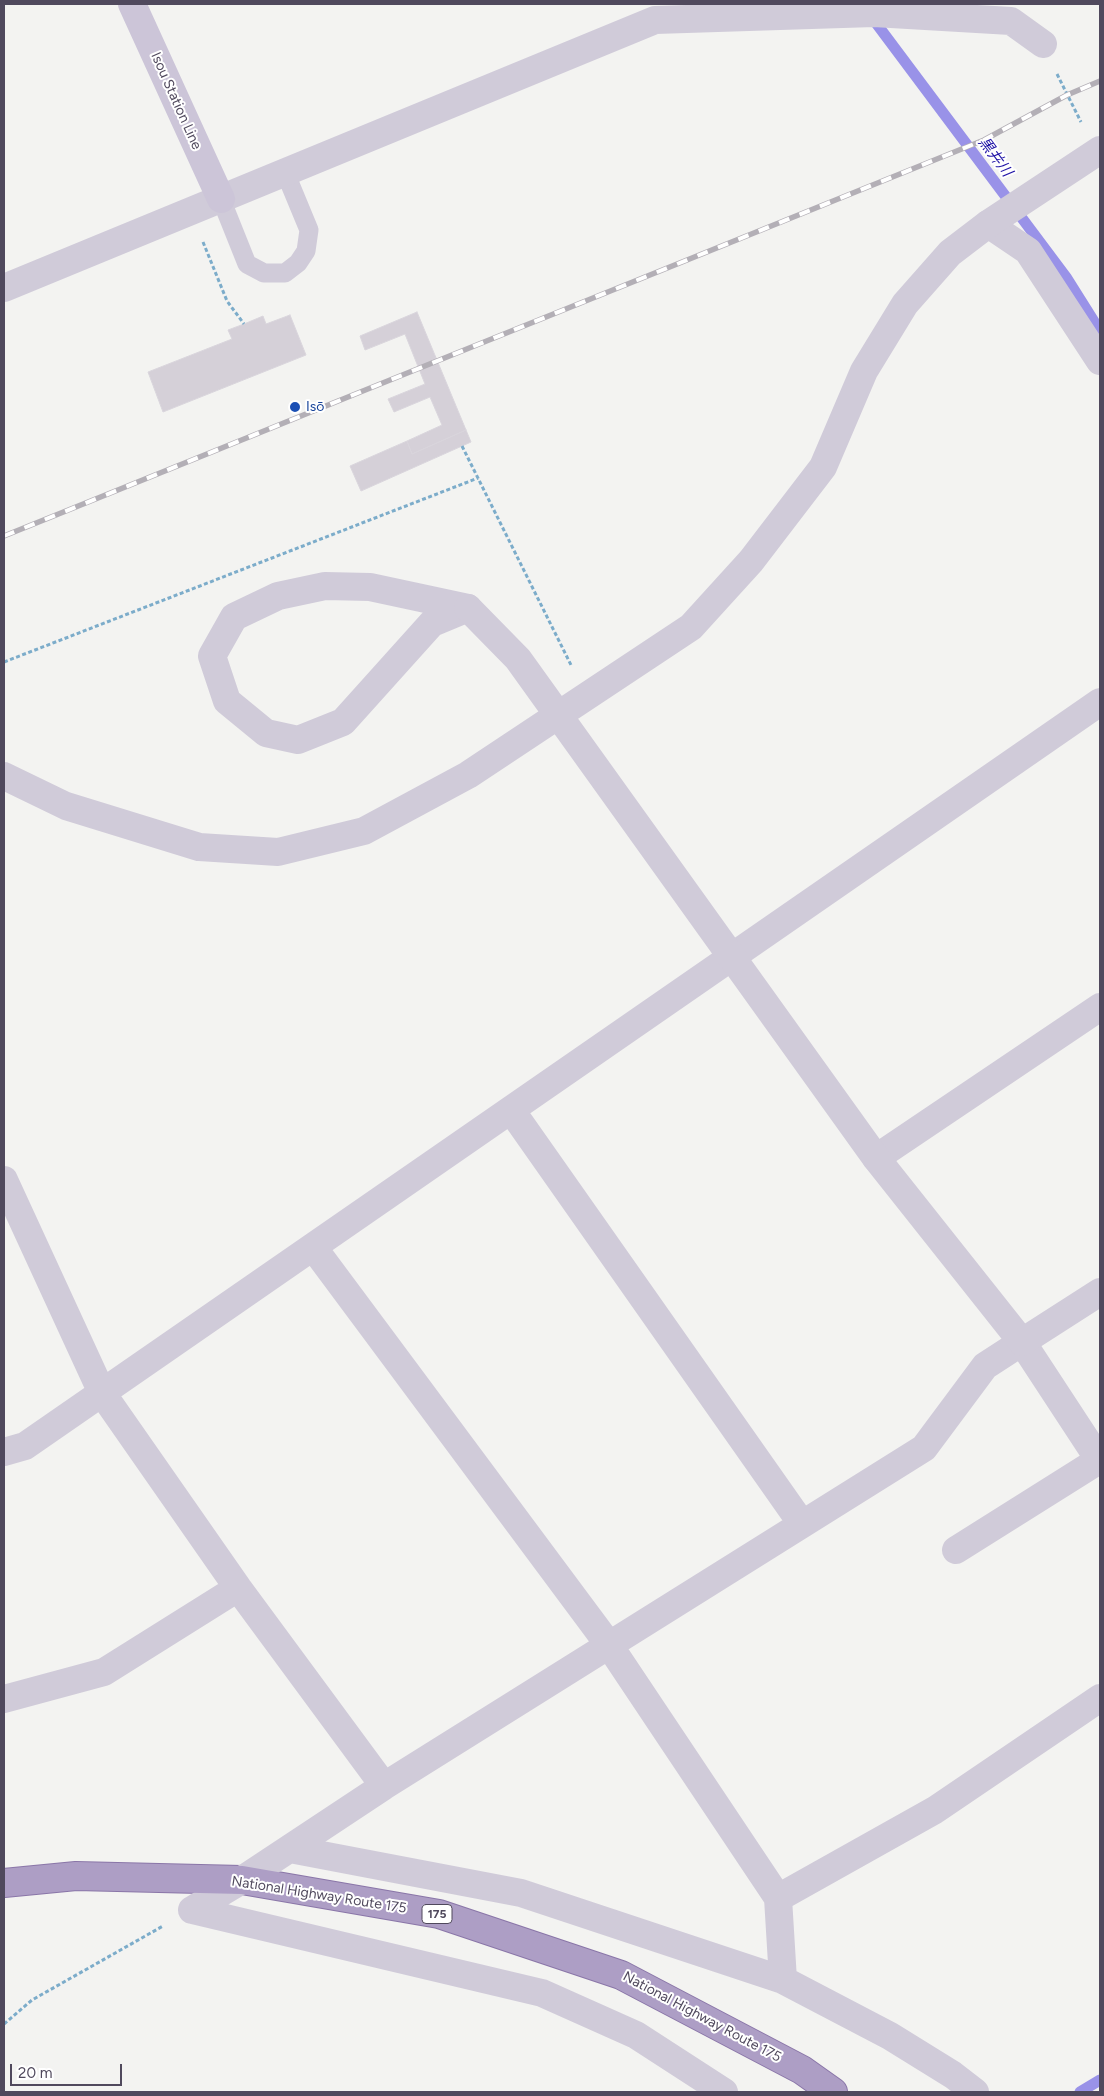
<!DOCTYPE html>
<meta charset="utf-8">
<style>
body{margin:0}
#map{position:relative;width:1104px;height:2096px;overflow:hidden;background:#f3f3f1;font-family:Figtree,sans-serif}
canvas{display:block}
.frame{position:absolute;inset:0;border:5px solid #50495d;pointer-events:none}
.scale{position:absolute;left:10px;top:2064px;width:112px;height:22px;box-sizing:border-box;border:2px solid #50495d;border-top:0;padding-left:6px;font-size:15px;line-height:18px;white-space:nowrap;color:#50495d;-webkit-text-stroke:4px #fff;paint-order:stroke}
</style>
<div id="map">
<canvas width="1104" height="2096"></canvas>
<div class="frame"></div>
<div class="scale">20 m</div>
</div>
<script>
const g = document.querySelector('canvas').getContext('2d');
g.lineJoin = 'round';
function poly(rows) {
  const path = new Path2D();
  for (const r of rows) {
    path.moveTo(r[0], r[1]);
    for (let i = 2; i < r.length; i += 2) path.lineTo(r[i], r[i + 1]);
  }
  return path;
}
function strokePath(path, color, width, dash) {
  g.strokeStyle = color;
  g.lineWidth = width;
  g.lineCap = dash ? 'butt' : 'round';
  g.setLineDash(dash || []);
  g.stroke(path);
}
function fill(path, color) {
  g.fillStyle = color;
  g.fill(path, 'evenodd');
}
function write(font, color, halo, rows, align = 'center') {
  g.font = font + ' Figtree,"Noto Sans JP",sans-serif';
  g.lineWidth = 4;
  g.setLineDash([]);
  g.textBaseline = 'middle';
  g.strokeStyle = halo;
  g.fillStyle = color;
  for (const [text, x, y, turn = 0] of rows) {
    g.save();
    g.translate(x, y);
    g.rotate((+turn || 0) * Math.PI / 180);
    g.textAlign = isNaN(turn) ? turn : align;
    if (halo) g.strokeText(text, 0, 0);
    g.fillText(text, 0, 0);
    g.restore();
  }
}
strokePath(poly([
 [870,15,1066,277,1100,331],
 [1080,2092,1100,2080]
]), '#9992e8', 11);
const building = poly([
 [417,312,466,430,412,454,407,441,442,425,430,397,394,412,388,399,425,384,405,334,365,350,360,336,417,312],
 [290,315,306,355,163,412,148,372,232,339,228,330,244,324,263,316,266,324,290,315],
 [466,430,471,442,361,491,350,466,407,441,412,454,466,430]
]);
fill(building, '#d5d0d8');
strokePath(building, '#d9d5dc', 1);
const trunk = poly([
 [4,1883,76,1876,242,1880,439,1914,621,1975,802,2070,833,2092]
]);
strokePath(trunk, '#8a76a8', 30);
strokePath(poly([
 [1057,74,1081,122],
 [203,242,227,301,244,324],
 [462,446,572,667],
 [4,662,478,478],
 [4,2024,32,2000,163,1926]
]), '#7cacca', 3, [4, 2.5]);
strokePath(poly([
 [221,199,247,264,264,273,285,273,298,263,306,251,309,230,285,172]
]), '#d0cbd9', 19);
strokePath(poly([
 [988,224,1028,251,1100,361],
 [4,288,655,20,874,13,1011,21,1043,44],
 [325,586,370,587,468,608,432,623,343,722,298,740,266,733,227,701,212,656,234,617,278,596,325,586],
 [511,1110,802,1524],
 [876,1158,1100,1007],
 [4,1180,102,1393,238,1588,384,1786],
 [313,1247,609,1645,778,1898,935,1810,1100,1698],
 [4,1452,25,1446,1100,702],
 [956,1550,1099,1460],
 [4,1699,104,1672,238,1588],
 [290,1849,521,1893,783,1980,890,2036,953,2075,975,2092],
 [778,1898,783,1980],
 [192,1910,242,1880,384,1786,924,1448,985,1366,1022,1342,1100,1461],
 [192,1910,542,1993,636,2035,724,2092]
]), '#d0cbd9', 28);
strokePath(poly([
 [468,608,518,659,876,1158,1022,1342,1100,1292],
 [4,776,66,806,199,847,278,852,364,831,468,775,691,627,751,561,823,467,864,371,905,304,950,253,988,224,1100,150]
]), '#d0cbd9', 28);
strokePath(poly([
 [132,4,221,199]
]), '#ccc5d8', 28);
strokePath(trunk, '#ad9ec5', 28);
const rail = poly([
 [4,536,984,140,1067,95,1100,81]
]);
strokePath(rail, '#b3afb6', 5.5);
strokePath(rail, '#fff', 4, [11]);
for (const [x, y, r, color] of [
 [295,407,6,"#1a4fb4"]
]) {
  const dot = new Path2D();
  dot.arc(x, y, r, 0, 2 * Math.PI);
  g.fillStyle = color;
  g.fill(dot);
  strokePath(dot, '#fff', 2);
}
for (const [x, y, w] of [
 [437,1914,30]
]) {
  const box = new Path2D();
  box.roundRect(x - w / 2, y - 9.5, w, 19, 4);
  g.fillStyle = '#fff';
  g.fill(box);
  strokePath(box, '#50495d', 1);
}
write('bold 12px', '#50495d', null, [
 ["175",437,1914]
]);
write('14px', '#50495d', '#fff', [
 ["Isou Station Line",176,101,66],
 ["National Highway Route 175",319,1895,9],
 ["National Highway Route 175",702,2017,28]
]);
write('14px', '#164399', '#fff', [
 ["Isō",306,407]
], 'left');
write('italic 15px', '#2014a6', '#fff', [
 ["黒井川",995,157,53]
]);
</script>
